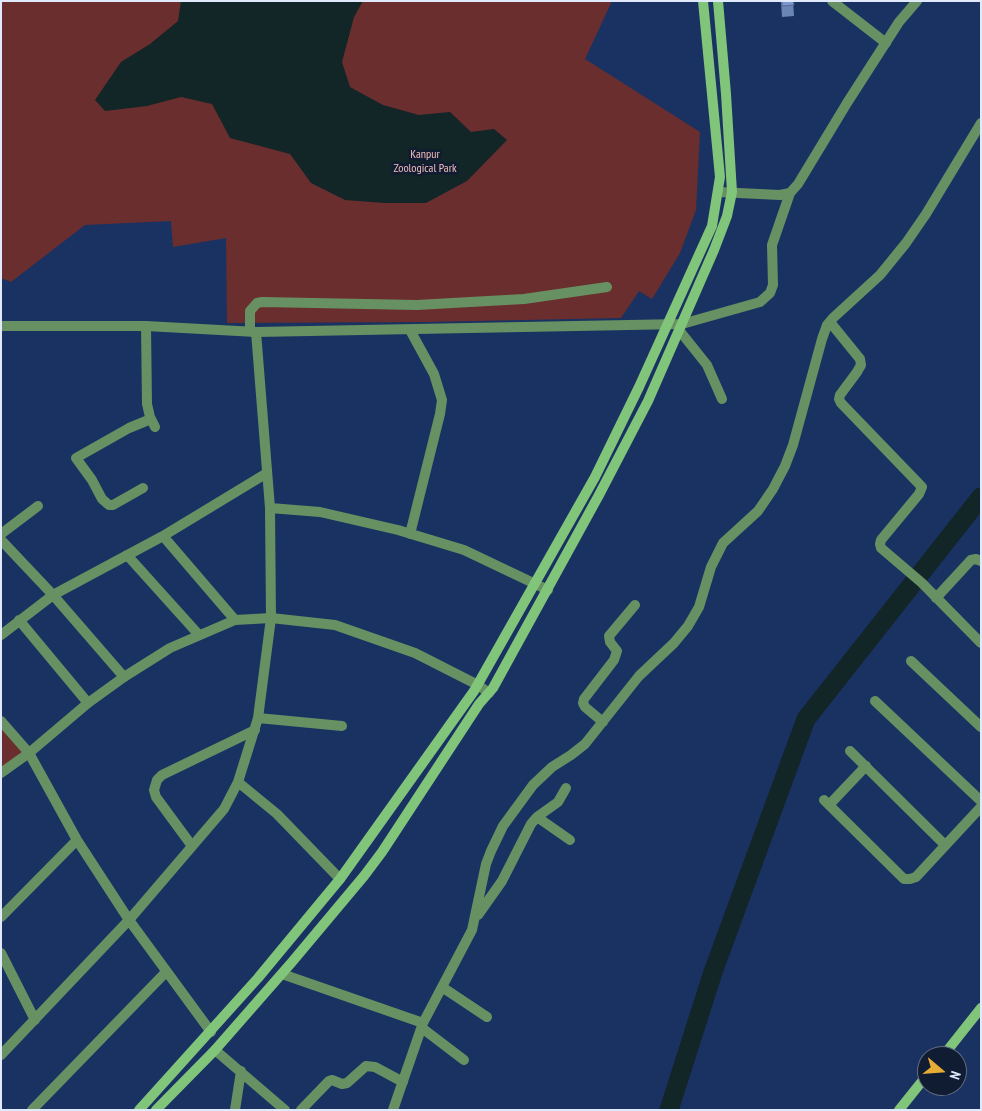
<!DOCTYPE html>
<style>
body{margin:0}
#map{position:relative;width:982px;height:1111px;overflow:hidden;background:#1a3262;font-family:"PT Sans Narrow",sans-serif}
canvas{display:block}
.frame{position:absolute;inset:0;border:2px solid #e0eafc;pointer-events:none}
.north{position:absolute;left:917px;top:1046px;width:50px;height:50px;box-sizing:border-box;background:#101c31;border:1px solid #636e82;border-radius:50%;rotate:108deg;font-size:14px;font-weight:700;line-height:20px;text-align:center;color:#e0eafc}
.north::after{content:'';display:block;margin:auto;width:18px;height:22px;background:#e5ad35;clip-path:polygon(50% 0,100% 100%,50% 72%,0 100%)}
</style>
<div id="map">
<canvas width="982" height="1111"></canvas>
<div class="frame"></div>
<div class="north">N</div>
</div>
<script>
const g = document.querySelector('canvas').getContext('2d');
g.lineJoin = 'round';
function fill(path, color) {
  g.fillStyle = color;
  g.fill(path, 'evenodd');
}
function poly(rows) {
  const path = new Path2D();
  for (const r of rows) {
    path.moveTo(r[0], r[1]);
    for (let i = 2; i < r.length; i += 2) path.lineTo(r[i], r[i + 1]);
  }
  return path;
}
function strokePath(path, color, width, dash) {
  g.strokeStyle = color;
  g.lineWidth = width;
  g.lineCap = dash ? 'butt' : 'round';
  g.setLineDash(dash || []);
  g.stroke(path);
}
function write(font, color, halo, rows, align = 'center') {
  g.font = font + ' "PT Sans Narrow",sans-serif';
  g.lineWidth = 5;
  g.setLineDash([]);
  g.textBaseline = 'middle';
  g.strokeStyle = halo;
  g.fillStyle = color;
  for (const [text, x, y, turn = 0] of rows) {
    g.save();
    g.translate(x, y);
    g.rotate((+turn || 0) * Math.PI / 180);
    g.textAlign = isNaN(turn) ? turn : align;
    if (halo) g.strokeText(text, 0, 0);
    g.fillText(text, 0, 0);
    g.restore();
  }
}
fill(poly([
 [1,1,612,1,585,59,700,132,696,210,680,253,652,299,639,291,621,318,425,322,227,323,226,238,173,247,171,221,85,225,11,282,1,278],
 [1,720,28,751,1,775]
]), '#6b2e2e');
fill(poly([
 [181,1,363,1,354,17,342,62,350,87,383,105,419,115,450,112,471,132,494,129,507,140,467,181,426,203,385,203,345,200,311,183,290,154,230,138,212,104,181,97,147,106,105,111,95,100,121,62,150,44,178,21]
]), '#122527');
strokePath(poly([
 [669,1110,713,972,806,719,981,497]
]), '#122527', 19);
strokePath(poly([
 [832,1,886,43],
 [830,322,860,359,861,365,857,372,840,395,839,399,841,403,922,487,919,494,881,540,880,544,881,548,922,583,981,643],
 [146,326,147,404,150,417,155,427],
 [679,330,707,365,722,399],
 [250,331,250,311,257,303,262,302,417,305,524,299,607,287],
 [143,488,113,505,109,505,102,499,92,480,76,458,129,428,151,419],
 [270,508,320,512,398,530,464,550,548,590],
 [1,534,38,506],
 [410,534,440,414,442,400,434,374,410,330],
 [163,536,235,620],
 [1,540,53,595,124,677],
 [127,555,199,635],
 [936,598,971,560,976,559,981,561],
 [19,620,88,703],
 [1,635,53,595,163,536,267,473],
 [911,661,981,727],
 [875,701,981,801],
 [258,718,342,726],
 [1,721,29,753,77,840,129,920,211,1032],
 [603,722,585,707,583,703,584,699,614,660,617,651,610,642,609,636,635,605],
 [850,751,945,845],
 [238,782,277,814,340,879],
 [824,800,904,879,910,879,916,877,981,807],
 [829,805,866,766],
 [537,817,570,840],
 [192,846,156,797,154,790,157,780,162,775,255,730],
 [478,915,502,881,531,824,537,817,558,802,566,788],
 [1,917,77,840],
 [1,953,35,1020],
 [282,974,423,1023],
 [442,987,487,1017],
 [422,1028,464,1060],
 [215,1050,285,1110],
 [1,1055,129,920,224,809,238,782,258,718,271,618,270,508,256,332],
 [32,1110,166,972],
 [235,1110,241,1071],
 [301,1110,329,1081,332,1080,342,1084,347,1083,366,1066,375,1067,403,1082],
 [393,1110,423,1023,472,930,486,864,491,851,503,826,533,785,552,767,571,755,585,744,639,676,674,643,688,626,699,607,711,567,723,543,758,511,773,489,785,466,793,445,822,339,827,325,833,318,880,275,906,243,926,214,981,123]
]), '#679162', 10);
strokePath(poly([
 [718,192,780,195,790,193,798,184,847,103,899,22,917,1],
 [1,326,146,326,256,332,682,324,760,302,770,293,773,285,772,245,790,193],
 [1,773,29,753,88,703,124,677,170,648,235,620,271,618,335,625,415,653,478,685,489,693]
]), '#679162', 10);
strokePath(poly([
 [943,1056,981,1008],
 [139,1110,258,978,340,879,474,691,595,477,639,387,712,226,720,177,703,1],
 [156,1110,215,1050,292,962,364,876,382,852,479,704,493,688,599,495,648,401,714,250,727,216,732,192,726,94,718,1],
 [899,1110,927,1075]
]), '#81c57a', 10);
fill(poly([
 [781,1,793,1,794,16,782,17]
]), '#6a84b3');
const building = poly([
 [782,1,793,1,794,5,782,6,782,1]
]);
fill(building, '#7b99d0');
strokePath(building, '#566b92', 1);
write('12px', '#f2bdba', '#101c31', [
 ["Kanpur",425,155],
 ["Zoological Park",425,169]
]);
</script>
